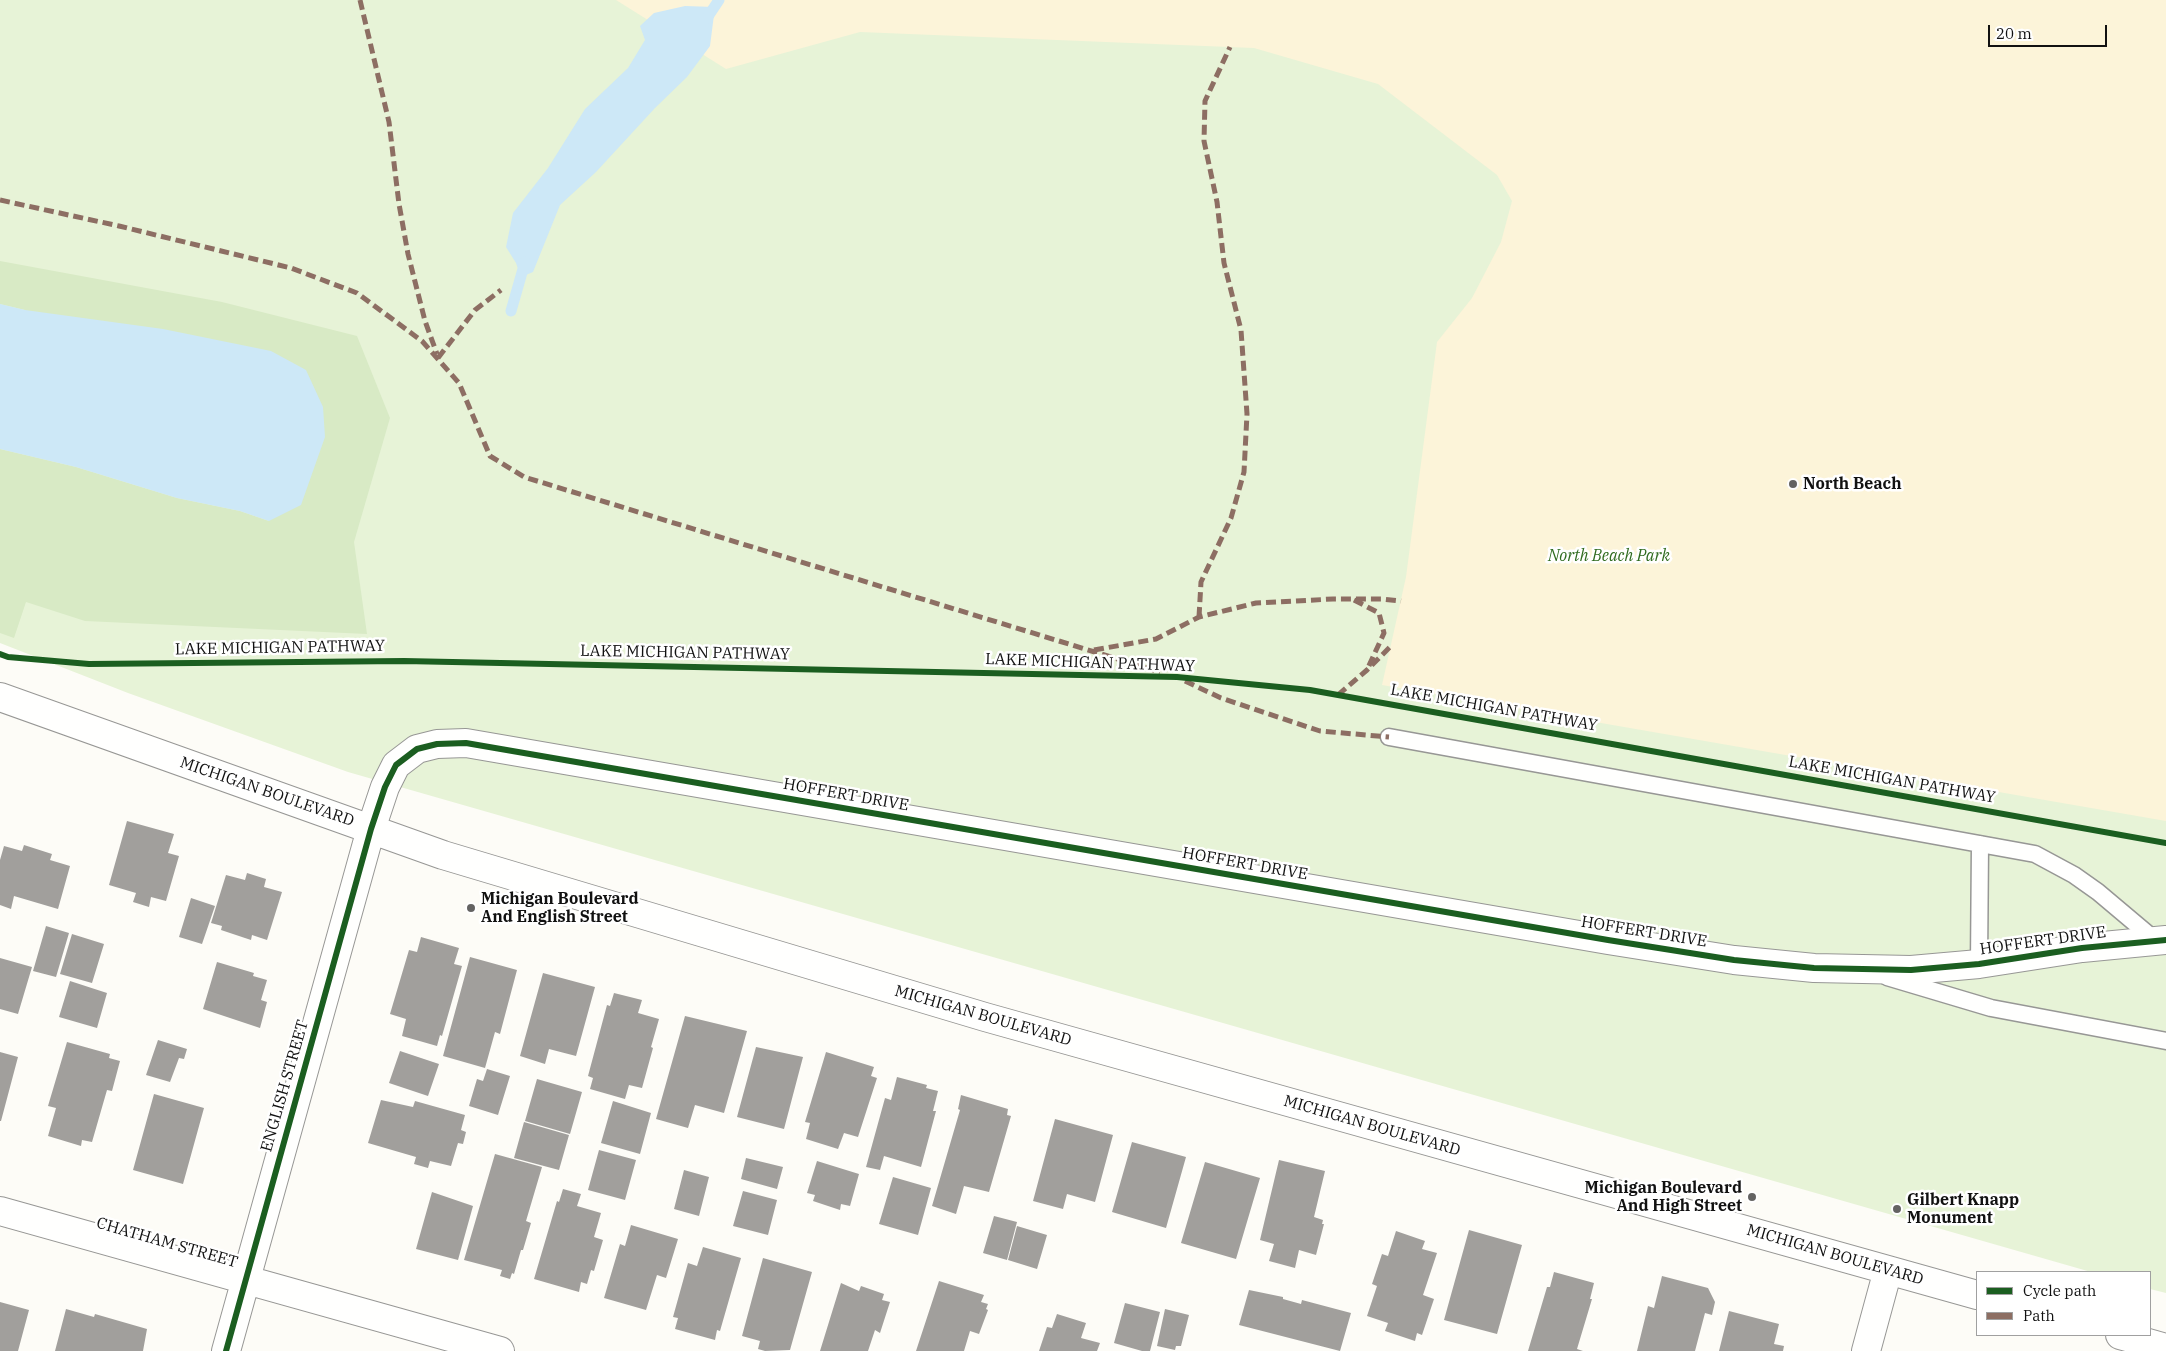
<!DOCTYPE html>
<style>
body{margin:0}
#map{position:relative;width:2166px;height:1351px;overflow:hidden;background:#fdfcf7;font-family:"IBM Plex Serif",serif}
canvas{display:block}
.legend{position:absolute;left:1976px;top:1271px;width:175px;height:65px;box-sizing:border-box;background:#fff;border:1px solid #a0a0a0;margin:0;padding:6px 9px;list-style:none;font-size:15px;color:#111}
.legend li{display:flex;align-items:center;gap:10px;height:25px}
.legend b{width:25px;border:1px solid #a0a0a0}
.scale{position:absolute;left:1988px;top:25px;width:119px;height:22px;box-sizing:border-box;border:2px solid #111;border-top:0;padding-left:6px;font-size:15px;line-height:18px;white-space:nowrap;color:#111;-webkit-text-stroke:4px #fff;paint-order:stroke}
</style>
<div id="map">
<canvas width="2166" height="1351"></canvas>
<ul class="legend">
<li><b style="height:6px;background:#1b5e20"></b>Cycle path</li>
<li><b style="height:6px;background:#8d6e63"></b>Path</li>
</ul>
<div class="scale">20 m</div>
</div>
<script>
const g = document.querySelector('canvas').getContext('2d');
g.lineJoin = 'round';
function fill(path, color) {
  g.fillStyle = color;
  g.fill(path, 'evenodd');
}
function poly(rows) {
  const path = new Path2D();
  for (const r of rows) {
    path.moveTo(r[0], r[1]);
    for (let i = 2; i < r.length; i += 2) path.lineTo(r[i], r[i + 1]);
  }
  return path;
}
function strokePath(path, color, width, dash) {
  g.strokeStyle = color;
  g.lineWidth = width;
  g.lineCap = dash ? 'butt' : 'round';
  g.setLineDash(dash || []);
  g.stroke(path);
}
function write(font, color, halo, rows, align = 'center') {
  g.font = font + ' "IBM Plex Serif",serif';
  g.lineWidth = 5;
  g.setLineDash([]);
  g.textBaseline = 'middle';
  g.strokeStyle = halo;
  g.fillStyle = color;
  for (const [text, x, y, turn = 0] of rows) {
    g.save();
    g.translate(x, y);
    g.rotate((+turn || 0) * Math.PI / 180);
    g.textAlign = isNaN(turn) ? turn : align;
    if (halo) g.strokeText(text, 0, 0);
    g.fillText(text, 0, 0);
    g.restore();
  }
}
fill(poly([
 [0,0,2166,0,2166,1293,2150,1289,2150,1272,2091,1272,348,772,128,693,0,643]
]), '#e7f3d7');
fill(poly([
 [0,261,222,302,357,336,390,418,354,542,367,634,85,621,26,602,14,638,0,633,0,449,76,467,177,498,240,511,269,521,25,310,0,304]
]), '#d8eac5');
fill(poly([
 [616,0,2166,0,2166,821,1382,685,1406,577,1437,342,1472,298,1501,242,1512,201,1497,175,1378,84,1254,48,860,32,726,69]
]), '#fcf4d9');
fill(poly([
 [685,6,715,7,710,46,687,77,655,108,596,172,560,205,533,272,521,277,516,263,506,247,513,213,548,168,585,109,628,68,645,40,640,26,654,13],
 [0,304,25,310,163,329,271,351,306,370,323,407,325,437,301,505,269,521,240,511,177,498,76,467,0,449]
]), '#cde8f7');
strokePath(poly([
 [707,18,719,0],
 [511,311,525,262]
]), '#cde8f7', 11);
fill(poly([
 [127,821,174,834,168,853,179,856,166,901,151,897,149,907,133,902,136,893,109,885],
 [24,845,52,854,50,860,70,866,58,909,14,896,11,909,0,905,0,860,4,846,22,851],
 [247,873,266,879,264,887,282,892,267,940,252,935,251,940,221,930,222,926,211,923,226,875,245,880],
 [191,898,215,906,202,944,179,937],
 [46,926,69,933,56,977,33,971],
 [72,934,104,944,92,983,60,974],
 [421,937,459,948,454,964,462,966,442,1036,440,1035,437,1046,402,1036,406,1019,390,1014,409,950,417,952],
 [470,957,517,970,500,1034,495,1032,485,1068,443,1056],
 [0,958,32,967,18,1014,0,1009],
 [217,962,254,973,253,976,267,980,261,1000,267,1002,260,1028,203,1009],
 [543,973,595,987,576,1056,549,1049,545,1064,520,1056],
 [70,981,107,993,97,1028,59,1017],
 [614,993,642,1000,638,1013,659,1019,651,1047,653,1048,642,1088,629,1085,625,1099,590,1089,593,1078,588,1076,607,1005,610,1006],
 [685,1016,747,1031,724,1113,695,1105,688,1128,656,1119],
 [158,1040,187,1049,184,1059,179,1058,170,1082,146,1075],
 [67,1042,110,1054,109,1058,120,1061,112,1091,107,1090,92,1142,82,1140,81,1146,48,1136,56,1108,48,1106],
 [756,1047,803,1057,784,1129,737,1117],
 [400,1051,439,1064,428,1096,389,1083],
 [0,1052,18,1057,1,1121,0,1121],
 [826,1052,874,1067,871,1076,877,1078,858,1137,844,1133,838,1149,806,1139,810,1123,805,1122],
 [487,1069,510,1076,498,1115,469,1106,477,1079,483,1081],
 [897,1077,927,1085,926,1088,938,1091,933,1111,936,1111,921,1167,884,1156,880,1170,866,1167,885,1098,891,1100],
 [537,1079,582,1092,570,1134,525,1121],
 [154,1094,204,1108,183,1184,133,1170],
 [961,1095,1008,1109,1007,1115,1011,1116,989,1192,964,1186,956,1214,932,1206,960,1110,958,1109],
 [381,1100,413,1107,415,1101,465,1115,461,1130,466,1132,463,1144,458,1143,451,1166,430,1161,428,1168,414,1164,416,1157,368,1143],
 [613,1101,651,1113,640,1154,601,1143],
 [1055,1119,1113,1135,1095,1202,1067,1194,1063,1209,1033,1201],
 [524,1122,569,1135,559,1170,514,1158],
 [1132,1142,1186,1157,1166,1228,1112,1212],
 [599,1150,636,1160,625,1200,588,1190],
 [495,1154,542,1167,526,1221,531,1223,523,1250,521,1250,514,1274,512,1273,510,1279,500,1276,502,1270,464,1260],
 [746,1158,783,1167,777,1189,741,1179],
 [1279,1160,1325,1171,1314,1217,1323,1220,1322,1224,1324,1224,1316,1255,1299,1250,1295,1268,1269,1261,1274,1244,1260,1240],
 [817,1161,859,1174,850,1206,841,1204,840,1210,813,1201,815,1195,807,1193],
 [1205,1162,1260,1178,1236,1259,1181,1243],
 [684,1170,709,1177,699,1216,674,1209],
 [893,1177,931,1188,918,1235,879,1224],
 [563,1189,581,1194,577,1206,601,1213,594,1237,603,1240,594,1271,591,1270,587,1284,581,1282,579,1292,534,1279,557,1201,559,1202],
 [743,1191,777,1200,768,1235,733,1226],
 [432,1192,473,1206,458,1260,416,1249],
 [994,1216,1017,1222,1007,1260,983,1253],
 [631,1225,678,1239,666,1278,657,1275,646,1310,604,1298,620,1244,625,1246],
 [1017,1226,1047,1235,1037,1269,1008,1260],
 [1469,1230,1522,1245,1497,1334,1444,1320],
 [1396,1231,1425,1241,1422,1249,1437,1253,1423,1295,1434,1299,1422,1335,1417,1333,1415,1341,1385,1331,1388,1323,1367,1316,1377,1286,1372,1284,1382,1254,1388,1256],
 [703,1247,741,1258,720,1331,717,1330,715,1340,675,1329,678,1318,673,1317,688,1263,697,1266],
 [763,1258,812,1272,790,1350,765,1351,758,1349,760,1341,742,1336],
 [1554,1272,1594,1283,1590,1299,1592,1299,1577,1349,1583,1351,1528,1351,1547,1287,1550,1287],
 [1662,1276,1708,1288,1715,1302,1712,1315,1705,1313,1695,1351,1637,1351,1648,1306,1654,1308],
 [939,1281,984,1295,981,1302,988,1304,986,1309,988,1310,979,1334,970,1331,964,1351,916,1351],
 [841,1283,859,1291,861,1286,884,1294,882,1300,890,1302,880,1333,875,1330,868,1351,820,1351],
 [1249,1290,1283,1297,1283,1299,1301,1304,1302,1300,1351,1313,1340,1351,1239,1325],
 [0,1302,29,1310,18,1351,0,1351],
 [1125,1303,1160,1312,1150,1351,1142,1351,1114,1343],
 [66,1309,94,1317,95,1314,147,1329,143,1351,55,1351],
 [1165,1309,1189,1315,1181,1346,1176,1346,1175,1350,1157,1346],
 [1729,1311,1779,1324,1774,1344,1784,1346,1783,1351,1719,1351],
 [1057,1314,1086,1323,1081,1338,1100,1343,1097,1351,1039,1351,1047,1327,1052,1328]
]), '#a19f9c');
const service = poly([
 [1389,737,2035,854,2074,875,2098,892,2155,940],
 [1979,964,1980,844],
 [1887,977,1991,1008,2166,1041]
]);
const minor = poly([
 [0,697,443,855,985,1017,1977,1295],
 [0,1211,500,1351],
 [2120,1335,2166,1348],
 [226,1351,371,829,385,787,396,765,417,749,437,744,466,743,1608,940,1734,960,1814,968,1911,970,1979,964,2082,948,2166,940],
 [1866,1351,1888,1270]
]);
strokePath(service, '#979795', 19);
strokePath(minor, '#979795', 30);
strokePath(service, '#fffffe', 16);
strokePath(minor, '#fffffe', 28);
strokePath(poly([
 [360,0,389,122,399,204,408,254,425,321,437,354],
 [0,200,119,226,291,268,357,293,422,341,459,383,490,456,524,477,1160,672],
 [438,358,475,310,501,290],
 [1354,600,1379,613,1384,633,1367,670],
 [1199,617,1201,582,1231,518,1244,472,1247,414,1241,330,1224,263,1217,202,1204,141,1205,101,1230,47],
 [1094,650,1156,639,1199,617,1256,603,1333,599,1382,599,1401,601],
 [1185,681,1221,698,1320,731,1389,737],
 [1338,695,1367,670,1391,646]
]), '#8d6e63', 5, [10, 5]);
strokePath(poly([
 [0,654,8,657,89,664,404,661,1177,677,1310,690,2166,843],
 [226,1351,371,829,385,787,396,765,417,749,437,744,466,743,1608,940,1734,960,1814,968,1911,970,1979,964,2082,948,2166,940]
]), '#1b5e20', 6);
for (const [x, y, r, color] of [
 [1793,484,5,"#646362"],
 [471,908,5,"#646362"],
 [1752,1197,5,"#646362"],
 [1897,1209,5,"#646362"]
]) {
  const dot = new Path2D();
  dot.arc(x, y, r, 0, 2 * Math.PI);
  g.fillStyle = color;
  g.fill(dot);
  strokePath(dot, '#fff', 2);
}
write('bold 16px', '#111', '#fff', [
 ["North Beach",1803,484],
 ["Michigan Boulevard",481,899],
 ["And English Street",481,917],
 ["Michigan Boulevard",1742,1188,"right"],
 ["And High Street",1742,1206,"right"],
 ["Gilbert Knapp",1907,1200],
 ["Monument",1907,1218]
], 'left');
write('italic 16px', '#2f6b1f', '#fff', [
 ["North Beach Park",1609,556]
]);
write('16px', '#111', '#fff', [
 ["LAKE MICHIGAN PATHWAY",280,648,-1],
 ["LAKE MICHIGAN PATHWAY",685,653,1],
 ["LAKE MICHIGAN PATHWAY",1090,663,2],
 ["LAKE MICHIGAN PATHWAY",1494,708,10],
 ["LAKE MICHIGAN PATHWAY",1892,780,10],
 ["MICHIGAN BOULEVARD",267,792,19],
 ["HOFFERT DRIVE",846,795,10],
 ["HOFFERT DRIVE",1245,864,10],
 ["HOFFERT DRIVE",1644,932,9],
 ["HOFFERT DRIVE",2043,941,-8],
 ["MICHIGAN BOULEVARD",983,1016,16],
 ["ENGLISH STREET",285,1086,-74],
 ["MICHIGAN BOULEVARD",1372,1126,16],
 ["CHATHAM STREET",167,1243,16],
 ["MICHIGAN BOULEVARD",1835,1255,16]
]);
</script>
